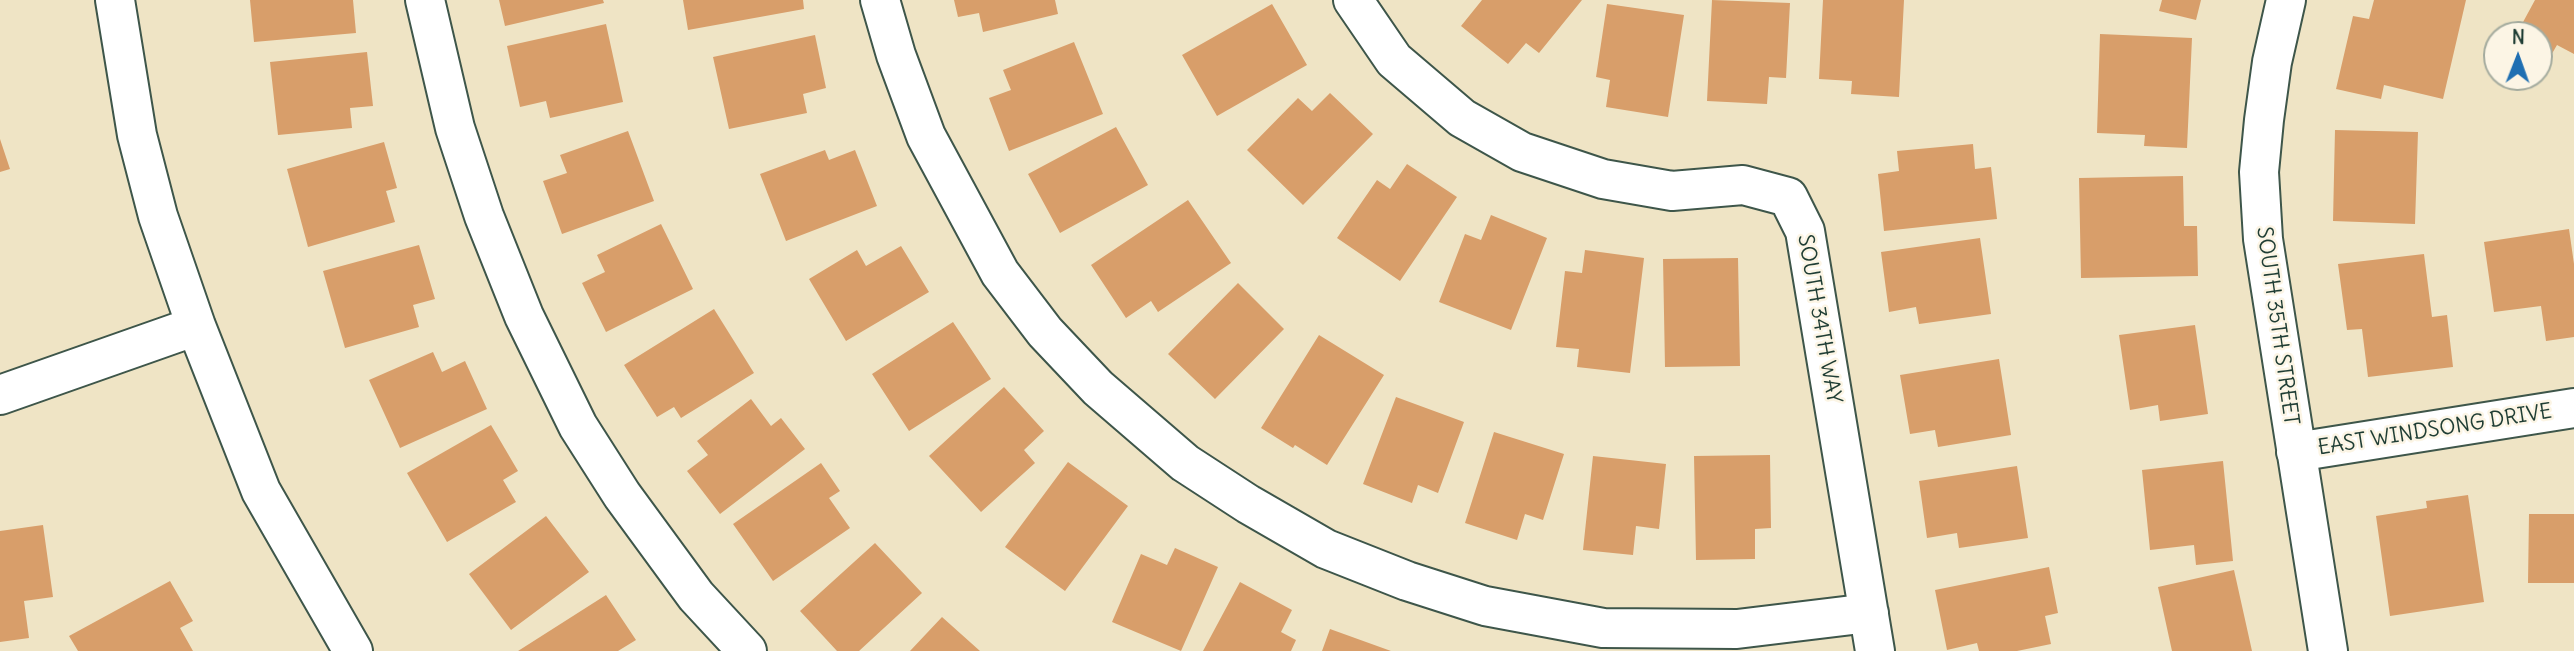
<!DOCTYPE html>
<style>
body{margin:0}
#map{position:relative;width:2574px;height:651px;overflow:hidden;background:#efe4c5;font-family:Delius,sans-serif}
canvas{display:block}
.north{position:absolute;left:2483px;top:21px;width:70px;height:70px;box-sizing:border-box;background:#fcf5e5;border:2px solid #a4ab9e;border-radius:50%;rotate:1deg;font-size:19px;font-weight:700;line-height:28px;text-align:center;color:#1f3d34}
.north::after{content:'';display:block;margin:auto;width:24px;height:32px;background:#1f6fb2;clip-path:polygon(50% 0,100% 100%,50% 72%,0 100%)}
</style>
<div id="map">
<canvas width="2574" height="651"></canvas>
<div class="north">N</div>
</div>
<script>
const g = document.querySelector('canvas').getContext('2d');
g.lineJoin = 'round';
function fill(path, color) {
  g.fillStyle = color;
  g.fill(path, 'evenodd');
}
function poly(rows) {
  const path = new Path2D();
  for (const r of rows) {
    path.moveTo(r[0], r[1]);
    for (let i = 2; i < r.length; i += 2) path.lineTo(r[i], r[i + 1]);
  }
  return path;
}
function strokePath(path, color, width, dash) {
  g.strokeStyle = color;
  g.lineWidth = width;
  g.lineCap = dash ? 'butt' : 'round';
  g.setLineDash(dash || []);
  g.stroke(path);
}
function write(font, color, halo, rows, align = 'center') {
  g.font = font + ' Delius,sans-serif';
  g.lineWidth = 5;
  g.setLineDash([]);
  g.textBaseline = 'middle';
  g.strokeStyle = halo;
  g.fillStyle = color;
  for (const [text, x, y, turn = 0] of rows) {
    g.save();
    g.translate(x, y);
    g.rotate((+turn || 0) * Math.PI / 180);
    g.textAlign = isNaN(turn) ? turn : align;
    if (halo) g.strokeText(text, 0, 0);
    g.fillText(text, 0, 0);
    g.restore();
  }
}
fill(poly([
 [250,0,353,0,356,33,254,42],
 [499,0,603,0,604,3,505,26],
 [683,0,803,0,804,9,688,30],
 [954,0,1055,0,1058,14,983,32,979,13,958,17],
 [1482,0,1582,0,1539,53,1526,43,1508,64,1461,26],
 [1712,0,1790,3,1786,78,1769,77,1767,104,1707,101],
 [1823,0,1904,0,1899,97,1851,94,1852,81,1819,79],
 [2162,0,2201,0,2196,20,2159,11],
 [2374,0,2466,0,2443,99,2384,85,2381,99,2336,89,2353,16,2369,19],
 [2535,0,2574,0,2574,54,2557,45,2550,57,2539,51,2539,35,2516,35],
 [1272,4,1307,65,1217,116,1182,55],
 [1607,4,1684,15,1668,117,1606,107,1610,80,1596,77],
 [606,24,623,102,550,118,546,101,520,107,507,46],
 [2100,34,2192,38,2187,148,2144,146,2145,135,2097,133],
 [815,35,826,88,803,94,807,113,729,129,713,57],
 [1074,42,1103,114,1009,151,989,98,1011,90,1003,70],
 [367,52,373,106,350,108,352,128,278,135,270,62],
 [1330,93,1373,134,1303,205,1247,150,1298,98,1312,111],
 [1116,127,1148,185,1060,233,1028,174],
 [2335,130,2418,132,2415,224,2333,221],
 [628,131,654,201,562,234,543,181,567,173,560,155],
 [0,139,10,169,0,172],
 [384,142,397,188,386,191,395,222,308,247,287,169],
 [1973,144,1975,169,1991,167,1997,219,1884,231,1878,174,1899,171,1897,151],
 [825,150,829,160,855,150,877,206,786,241,760,174],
 [1407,164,1457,197,1400,281,1337,238,1377,180,1390,189],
 [2183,176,2184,226,2197,226,2198,276,2081,278,2079,178],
 [1188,200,1231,263,1158,312,1151,301,1126,318,1091,265],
 [1491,215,1547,238,1511,330,1439,302,1465,234,1481,240],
 [661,224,693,289,606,332,582,283,605,272,597,255],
 [2569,229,2574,264,2574,337,2546,341,2541,306,2494,312,2484,242],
 [1980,238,1991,314,1919,324,1916,307,1889,312,1881,252],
 [419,245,435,299,413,305,419,327,345,348,323,271],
 [901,246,929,292,846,341,809,279,857,250,866,266],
 [1585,250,1644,258,1630,373,1577,367,1579,349,1556,347,1565,271,1582,273],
 [2424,254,2432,317,2447,315,2453,367,2368,377,2362,329,2347,330,2338,264],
 [1738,258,1740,366,1665,367,1663,259],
 [1238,283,1284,329,1215,399,1168,354],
 [714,309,754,373,681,418,674,407,657,417,624,365],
 [953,322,991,379,909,431,872,374],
 [2195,325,2208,414,2160,421,2158,405,2130,410,2119,335],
 [1319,335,1384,375,1327,465,1295,445,1293,448,1261,428],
 [433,352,442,372,465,361,487,409,400,448,369,380],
 [1999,359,2011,435,1938,447,1935,430,1910,434,1900,375],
 [1004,387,1044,431,1024,450,1035,463,981,512,929,456],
 [1396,397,1464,422,1438,493,1418,485,1412,503,1363,484],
 [751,399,771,426,781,418,805,449,720,514,687,471,708,455,697,441],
 [491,425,518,471,503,480,516,502,447,542,407,473],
 [1494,432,1564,454,1543,520,1525,514,1517,540,1465,523],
 [1770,455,1771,528,1755,529,1755,559,1696,560,1694,456],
 [1593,456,1666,464,1659,529,1636,526,1633,555,1583,550],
 [2223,461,2233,561,2196,565,2194,545,2150,550,2142,470],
 [1068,462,1128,506,1065,591,1005,547],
 [821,463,840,491,829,498,850,528,773,581,733,524],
 [2017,466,2028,538,1959,548,1957,533,1927,538,1919,481],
 [2468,495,2484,602,2390,616,2376,516,2427,508,2426,501],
 [2529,514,2574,514,2574,583,2528,583],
 [546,516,589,572,511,630,469,574],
 [43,525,53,597,24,601,29,638,0,642,0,531],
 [875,543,922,593,859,651,837,651,800,611],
 [1175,548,1218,567,1181,651,1112,622,1141,554,1167,565],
 [2049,567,2058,613,2045,616,2051,644,2017,651,1979,651,1977,643,1947,650,1935,590],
 [2234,570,2252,651,2172,651,2158,587],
 [170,581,193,621,180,628,193,651,78,651,69,636],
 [1240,582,1292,610,1281,632,1296,640,1291,651,1203,651],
 [606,595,636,640,618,651,518,651],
 [942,617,980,651,910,651],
 [1330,629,1391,651,1322,651]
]), '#d89e6a');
const minor = poly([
 [115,0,137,135,158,216,196,326,261,491,353,651],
 [425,0,455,128,484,216,524,316,578,426,622,495,696,596,747,651],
 [880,0,896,55,926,136,1000,273,1045,332,1098,388,1185,463,1248,504,1326,549,1407,581,1485,606,1603,628,1737,629,1869,613],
 [1353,0,1394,60,1462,118,1522,152,1603,179,1672,191,1743,185,1788,197,1805,231,1875,651],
 [2286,0,2272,62,2264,120,2259,172,2263,239,2328,651],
 [0,395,196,326],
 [2296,452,2574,408]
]);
strokePath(minor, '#3e564a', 42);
strokePath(minor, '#fff', 38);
write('21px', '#1f3d34', '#fcf5e5', [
 ["SOUTH 34TH WAY",1819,319,80],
 ["SOUTH 35TH STREET",2277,326,82],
 ["EAST WINDSONG DRIVE",2435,430,-9]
]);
</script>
